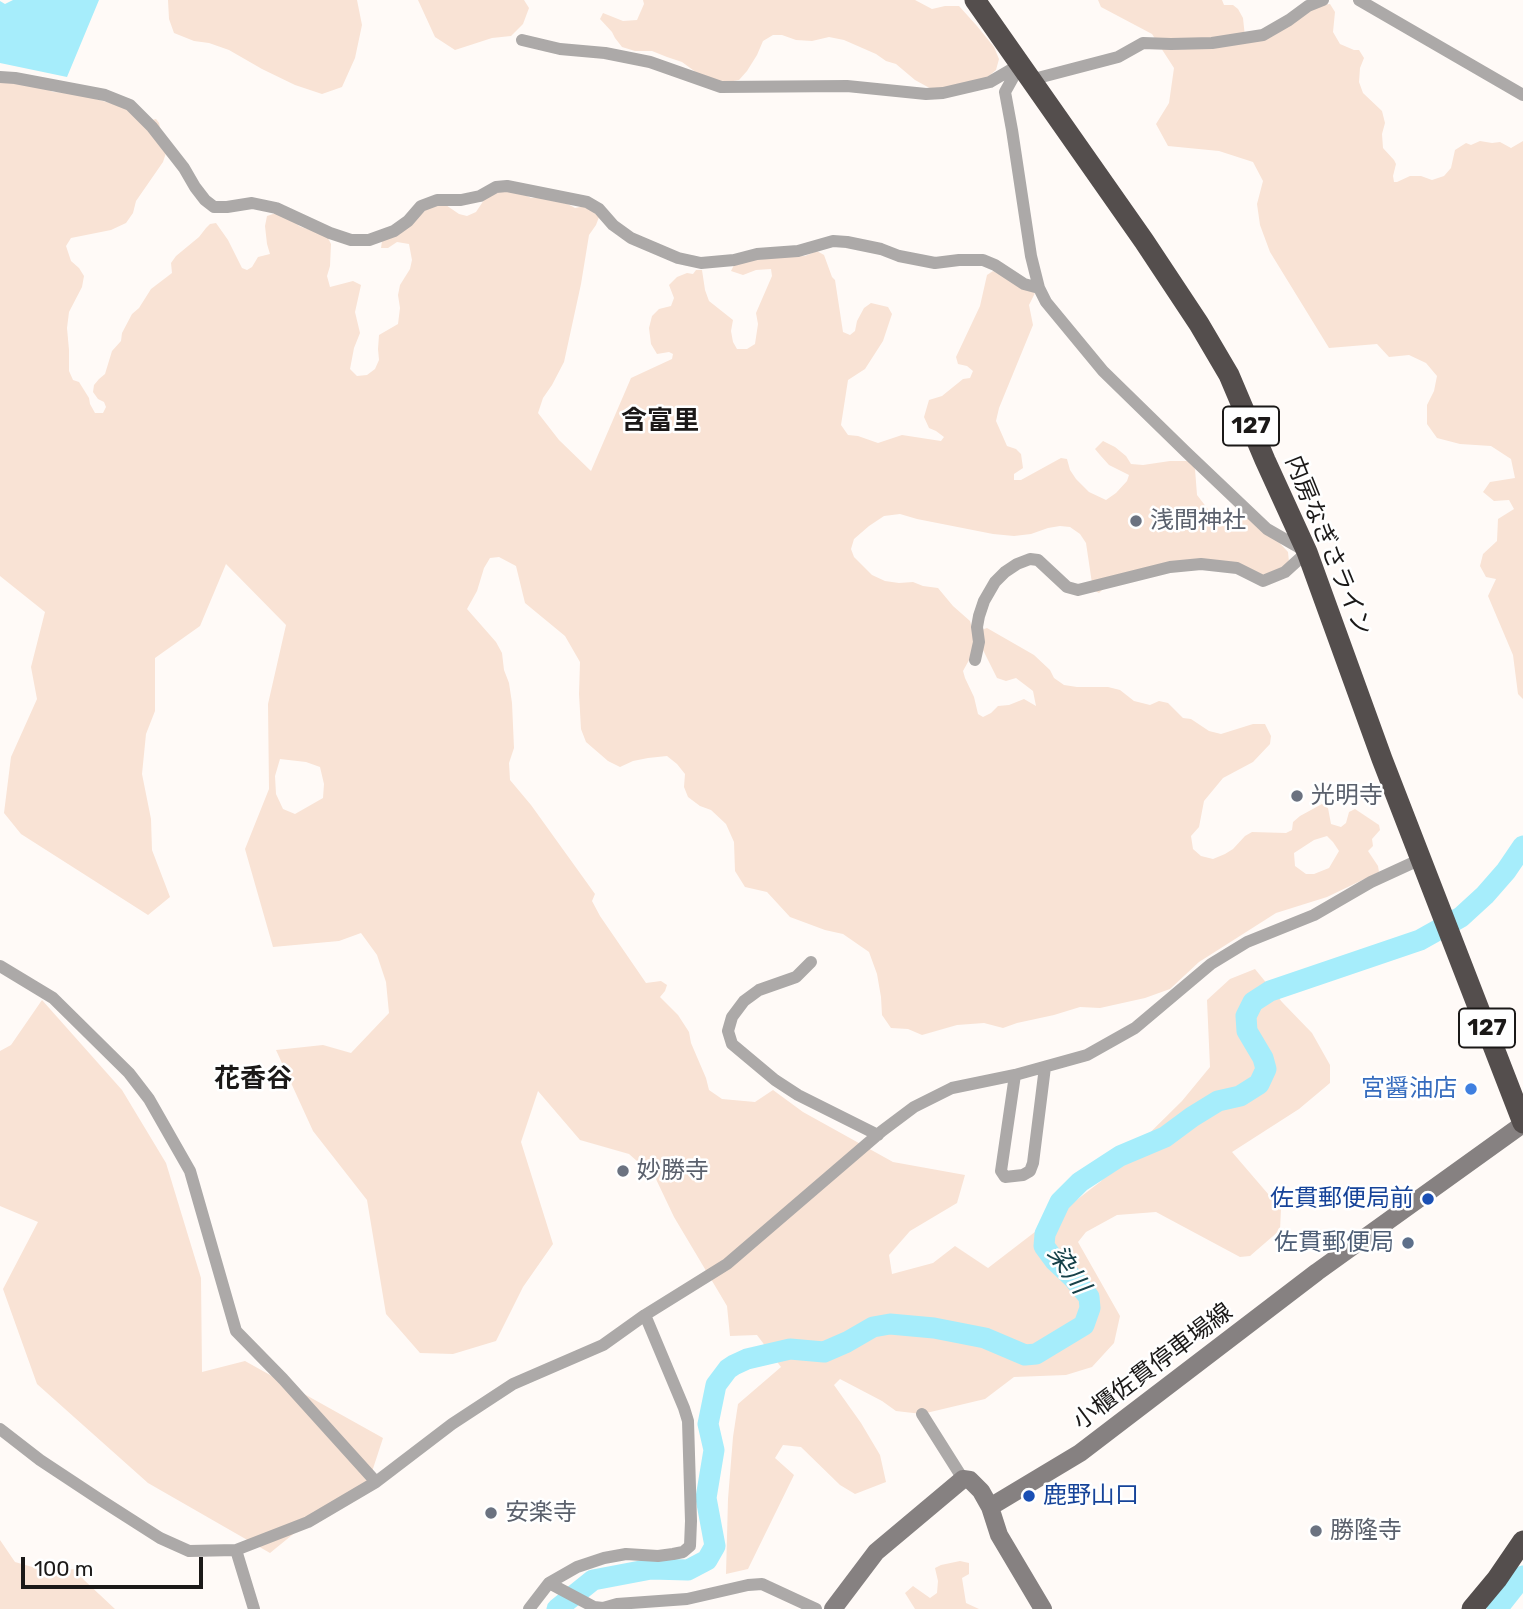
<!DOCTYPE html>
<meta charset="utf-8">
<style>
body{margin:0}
#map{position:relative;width:1523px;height:1609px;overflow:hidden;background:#fffaf7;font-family:Rubik,sans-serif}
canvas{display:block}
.scale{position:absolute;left:21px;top:1557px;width:182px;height:32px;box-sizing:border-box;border:4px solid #1b1918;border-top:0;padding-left:9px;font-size:21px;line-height:24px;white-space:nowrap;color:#1b1918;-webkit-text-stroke:5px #fff;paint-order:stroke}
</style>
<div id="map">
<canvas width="1523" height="1609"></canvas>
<div class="scale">100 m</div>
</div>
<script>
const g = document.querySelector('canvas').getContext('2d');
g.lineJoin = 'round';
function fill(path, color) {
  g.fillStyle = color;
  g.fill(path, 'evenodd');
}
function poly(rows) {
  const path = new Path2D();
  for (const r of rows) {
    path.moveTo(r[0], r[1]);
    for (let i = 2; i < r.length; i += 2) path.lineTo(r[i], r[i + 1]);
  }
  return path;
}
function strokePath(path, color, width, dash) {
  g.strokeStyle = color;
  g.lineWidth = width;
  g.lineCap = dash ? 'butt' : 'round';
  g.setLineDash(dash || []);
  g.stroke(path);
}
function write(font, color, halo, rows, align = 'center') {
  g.font = font + ' Rubik,"Noto Sans JP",sans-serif';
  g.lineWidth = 5;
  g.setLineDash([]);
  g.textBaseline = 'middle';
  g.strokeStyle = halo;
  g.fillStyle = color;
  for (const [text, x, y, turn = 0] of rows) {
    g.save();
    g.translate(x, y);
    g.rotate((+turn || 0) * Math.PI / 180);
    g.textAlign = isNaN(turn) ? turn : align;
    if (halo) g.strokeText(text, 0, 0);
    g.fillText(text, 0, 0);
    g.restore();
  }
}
fill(poly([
 [168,0,357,0,362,25,355,58,342,87,322,94,295,85,262,69,229,50,209,43,194,41,174,33,169,19],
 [418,0,524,0,529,8,523,24,511,36,492,38,455,50,435,37],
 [643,0,915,0,932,9,945,6,959,6,977,26,994,47,999,59,996,70,984,80,935,91,915,80,896,64,886,61,876,54,844,40,829,37,812,41,796,40,782,35,773,35,763,41,757,55,747,71,739,80,722,83,697,73,682,62,667,57,652,51,635,51,622,47,615,38,612,32,600,19,603,13,623,21,637,20,644,4],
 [1098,0,1222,0,1224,5,1233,5,1238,9,1243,18,1245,37,1264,38,1275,35,1276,29,1320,5,1330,4,1335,12,1333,32,1340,44,1354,50,1359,50,1364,58,1360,68,1359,82,1363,93,1382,111,1385,123,1382,134,1383,148,1394,160,1396,164,1393,176,1394,182,1397,182,1410,176,1421,176,1432,180,1444,176,1451,168,1455,150,1466,143,1471,145,1480,141,1492,143,1500,142,1511,148,1523,141,1523,699,1518,694,1513,655,1488,596,1496,579,1486,577,1480,566,1483,554,1497,541,1498,519,1514,509,1509,500,1494,501,1483,492,1490,482,1515,478,1511,459,1491,446,1460,444,1437,438,1427,424,1427,405,1434,391,1437,376,1426,363,1409,355,1389,357,1377,344,1329,348,1270,252,1260,225,1257,204,1263,181,1253,162,1219,151,1168,146,1156,124,1169,103,1174,68,1152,34,1101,7],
 [0,79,45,88,53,92,74,93,96,99,117,105,152,120,156,119,159,123,166,153,163,162,136,201,133,213,126,223,111,230,71,238,66,246,71,261,79,268,84,276,82,287,69,312,67,328,69,350,69,371,73,380,79,382,89,398,90,404,95,413,103,413,106,407,104,402,98,399,93,392,94,385,99,379,105,374,112,351,121,341,122,333,132,314,139,308,151,289,172,273,171,263,176,256,199,237,206,228,210,224,216,223,228,240,242,268,247,270,252,267,258,257,270,254,267,244,265,226,267,216,273,214,282,213,293,218,299,226,327,236,331,244,330,266,327,276,330,287,353,281,361,285,355,312,360,333,354,348,350,369,357,376,367,375,375,369,379,360,378,349,379,335,398,324,400,308,398,295,400,285,410,269,412,260,409,244,397,242,388,248,381,248,382,241,425,209,443,203,459,214,467,216,476,212,484,200,495,191,520,192,531,198,547,197,566,203,575,208,585,206,593,209,599,217,596,225,589,235,581,284,564,362,552,385,543,398,538,413,559,440,591,471,631,378,672,359,673,354,669,352,657,354,651,344,649,328,652,316,659,309,671,306,674,298,669,285,677,277,687,273,693,274,696,270,702,270,705,290,709,301,733,320,731,331,733,342,737,349,747,349,755,344,758,324,756,313,772,276,771,269,756,270,743,275,731,271,734,265,740,262,778,257,805,256,817,251,824,255,832,277,835,280,843,332,850,335,855,331,857,321,864,308,871,303,888,307,892,314,883,341,865,369,848,380,841,425,848,435,858,436,878,443,902,435,941,441,944,437,936,431,929,428,924,417,929,400,942,396,963,379,970,378,973,371,967,366,958,364,956,357,980,306,987,275,993,271,1035,293,1029,305,1033,325,999,408,996,421,1007,446,1016,449,1021,454,1023,468,1014,474,1014,480,1021,480,1061,458,1067,459,1070,470,1076,479,1089,492,1106,500,1116,493,1127,481,1129,475,1109,465,1100,455,1095,449,1103,441,1115,447,1126,456,1131,464,1143,465,1170,461,1190,461,1195,469,1197,495,1214,517,1220,522,1244,505,1288,552,1289,562,1273,580,1234,565,1197,562,1103,589,1099,593,1093,590,1086,543,1080,534,1070,527,1060,526,1048,528,1031,534,1014,536,993,534,917,519,900,514,884,516,869,526,854,539,851,549,854,557,872,575,885,581,899,583,913,582,923,586,938,588,953,606,970,621,973,631,974,651,963,671,965,678,974,697,978,714,983,717,991,713,998,706,1009,705,1024,699,1036,706,1033,691,1016,678,1006,681,997,678,981,646,981,630,987,628,1034,655,1050,670,1054,678,1064,685,1077,687,1108,687,1120,690,1134,701,1150,705,1159,701,1168,703,1183,718,1191,719,1209,731,1221,734,1253,724,1265,724,1271,736,1270,744,1253,762,1223,778,1204,801,1199,827,1191,836,1193,849,1201,856,1213,859,1225,854,1233,849,1245,836,1252,832,1286,833,1292,830,1293,822,1300,816,1322,804,1328,808,1331,824,1341,827,1346,823,1349,812,1355,809,1379,825,1380,830,1372,839,1373,846,1368,851,1378,866,1379,872,1327,897,1276,913,1199,962,1170,989,1145,998,1100,1008,1080,1007,1054,1015,1017,1023,1003,1028,984,1023,957,1025,922,1035,908,1029,891,1028,882,1015,881,997,877,974,869,952,843,934,825,930,790,917,767,892,745,887,735,871,734,842,726,824,711,810,700,806,688,797,684,787,685,774,677,764,667,756,648,758,633,761,620,767,608,761,586,742,581,729,579,694,580,662,565,636,525,603,516,566,499,557,490,558,484,568,477,591,467,609,496,642,502,653,504,670,509,683,512,703,514,748,509,763,510,780,531,805,595,894,592,901,600,916,646,983,661,981,667,985,665,991,660,997,678,1015,689,1032,691,1043,706,1078,709,1090,722,1099,755,1102,773,1090,803,1112,893,1162,965,1175,957,1203,910,1231,889,1255,892,1274,933,1263,955,1246,988,1268,1100,1182,1182,1101,1210,1067,1207,1000,1230,979,1255,969,1282,1002,1312,1033,1330,1065,1330,1083,1299,1109,1232,1152,1281,1209,1280,1230,1250,1256,1240,1257,1156,1212,1117,1215,1086,1232,1078,1242,1120,1316,1114,1343,1092,1367,1066,1375,1014,1377,985,1399,922,1414,896,1411,882,1401,840,1379,834,1385,861,1423,880,1455,886,1482,855,1494,840,1485,801,1447,783,1445,775,1458,794,1475,748,1569,726,1574,728,1499,733,1437,738,1404,781,1367,757,1335,730,1336,727,1306,674,1217,655,1177,629,1154,580,1140,538,1091,521,1142,553,1244,523,1287,496,1341,453,1354,420,1353,386,1314,367,1200,313,1131,276,1050,323,1045,351,1053,389,1013,386,982,377,955,361,933,339,941,273,947,245,849,269,789,268,704,286,625,226,564,200,626,155,658,155,711,146,734,142,774,151,819,152,850,170,897,148,915,21,834,4,813,11,757,37,699,31,667,45,612,0,576],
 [280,759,306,762,320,767,324,784,323,798,295,814,283,809,276,794,275,776],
 [1327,836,1333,842,1339,851,1329,868,1314,874,1306,874,1295,866,1294,853,1314,840],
 [42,1000,122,1090,166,1163,201,1278,202,1372,245,1361,383,1438,368,1484,308,1522,270,1553,148,1483,37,1384,3,1289,38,1222,0,1206,0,1051,11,1045],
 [0,1540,15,1562,46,1571,76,1569,84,1580,115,1609,0,1609],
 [960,1561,969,1563,969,1574,962,1578,966,1603,979,1609,915,1609,905,1593,913,1586,930,1598,937,1593,938,1581,935,1568,941,1565]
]), '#f9e3d5');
fill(poly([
 [13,0,99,0,67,77,0,63,0,1,5,4]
]), '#a6edfb');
strokePath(poly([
 [557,1609,593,1580,651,1569,688,1570,707,1560,715,1546,706,1498,714,1450,708,1424,716,1385,728,1369,734,1365,747,1359,790,1349,824,1352,847,1342,873,1327,890,1324,934,1328,985,1338,1025,1355,1036,1354,1084,1325,1090,1308,1089,1297,1074,1279,1055,1261,1044,1246,1045,1234,1060,1202,1080,1182,1120,1156,1165,1137,1192,1117,1218,1101,1240,1096,1259,1084,1266,1069,1263,1058,1247,1031,1246,1016,1253,1002,1270,991,1420,940,1461,917,1485,895,1506,871,1523,846],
 [1497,1609,1523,1576]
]), '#a6edfb', 21);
strokePath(poly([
 [1359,0,1523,95],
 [522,40,560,49,605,53,650,62,721,87,847,86,926,94,943,93,990,82,1019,65],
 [0,77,15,78,105,95,130,105,152,127,184,168,195,187,205,200,214,207,227,207,252,203,276,208,330,233,351,240,369,240,394,231,408,221,421,206,437,200,461,200,480,196,496,187,507,186,587,202,599,209,613,225,631,238,678,258,701,263,734,260,757,254,798,251,833,241,847,242,881,249,899,256,935,263,959,260,983,260,995,265,1024,284,1039,288],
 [1030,80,1118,57,1143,43,1171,44,1212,43,1263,35,1289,20,1308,6,1323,0],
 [975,660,979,642,977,627,979,616,984,601,995,582,1005,572,1017,564,1030,559,1038,560,1067,587,1078,590,1170,567,1201,564,1237,568,1263,581,1285,572,1307,552,1267,529,1186,452,1103,371,1046,302,1039,288,1031,256,1012,130,1005,92,1020,65],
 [811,962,796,977,759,990,744,1001,732,1017,728,1031,732,1044,775,1080,798,1095,878,1135],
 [0,966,53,998,129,1073,149,1099,190,1171,236,1331,283,1379,376,1482],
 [1015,1075,1001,1171,1005,1177,1023,1175,1030,1171,1033,1163,1045,1067],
 [922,1414,963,1479],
 [0,1429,40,1460,99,1499,160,1538,189,1551,236,1550,308,1522,376,1482,452,1424,513,1384,603,1345,645,1315,727,1264,882,1131,914,1107,952,1088,1015,1075,1087,1055,1135,1028,1211,964,1247,942,1314,915,1371,882,1421,859],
 [236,1550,254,1609],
 [549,1583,594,1607,603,1608,617,1604,687,1599,748,1585,762,1584,816,1609],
 [529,1609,549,1583,577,1567,604,1558,626,1554,658,1556,673,1554,683,1552,690,1546,691,1521,688,1421,684,1408,645,1315]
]), '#aca9a8', 12);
strokePath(poly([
 [990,1507,1080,1453,1317,1272,1523,1124],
 [833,1609,876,1552,963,1479,970,1480,981,1491,990,1507,999,1535,1043,1609]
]), '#868181', 18);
strokePath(poly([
 [975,0,1144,241,1199,324,1229,375,1265,460,1307,552,1382,759,1523,1123],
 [1472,1609,1497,1579,1523,1541]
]), '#544e4d', 21);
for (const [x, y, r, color] of [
 [1136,521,7,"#6b7280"],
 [1297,796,7,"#6b7280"],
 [1471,1089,7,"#3f7fe0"],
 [623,1171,7,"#6b7280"],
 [1428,1199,7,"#1a4fb4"],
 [1408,1243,7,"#5c6f8a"],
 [1029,1496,7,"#1a4fb4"],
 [491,1513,7,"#6b7280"],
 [1316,1531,7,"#6b7280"]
]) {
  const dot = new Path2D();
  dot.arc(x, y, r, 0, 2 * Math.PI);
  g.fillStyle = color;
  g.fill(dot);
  strokePath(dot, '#fff', 2.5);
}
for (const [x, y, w] of [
 [1251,426,56],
 [1487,1028,56]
]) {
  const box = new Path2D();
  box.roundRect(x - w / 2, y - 19.5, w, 39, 5);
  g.fillStyle = '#fff';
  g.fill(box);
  strokePath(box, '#1b1918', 2);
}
write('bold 23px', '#1b1918', null, [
 ["127",1251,426],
 ["127",1487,1028]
]);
write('24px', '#5b616d', '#fff', [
 ["浅間神社",1150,521],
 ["光明寺",1311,796],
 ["妙勝寺",637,1171],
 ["安楽寺",505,1513],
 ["勝隆寺",1330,1531]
], 'left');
write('24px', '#1b1918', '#fff', [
 ["内房なぎさライン",1328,546,68],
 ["小櫃佐貫停車場線",1153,1367,-37]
]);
write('24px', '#366cbe', '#fff', [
 ["宮醤油店",1457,1089]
], 'right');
write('24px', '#164399', '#fff', [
 ["佐貫郵便局前",1414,1199],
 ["鹿野山口",1043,1496,"left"]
], 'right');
write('24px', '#4e5e75', '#fff', [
 ["佐貫郵便局",1394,1243]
], 'right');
write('bold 26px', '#1b1918', '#fff', [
 ["含富里",660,421],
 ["花香谷",253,1079]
]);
write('italic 26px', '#164149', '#fff', [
 ["染川",1068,1270,55]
]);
</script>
